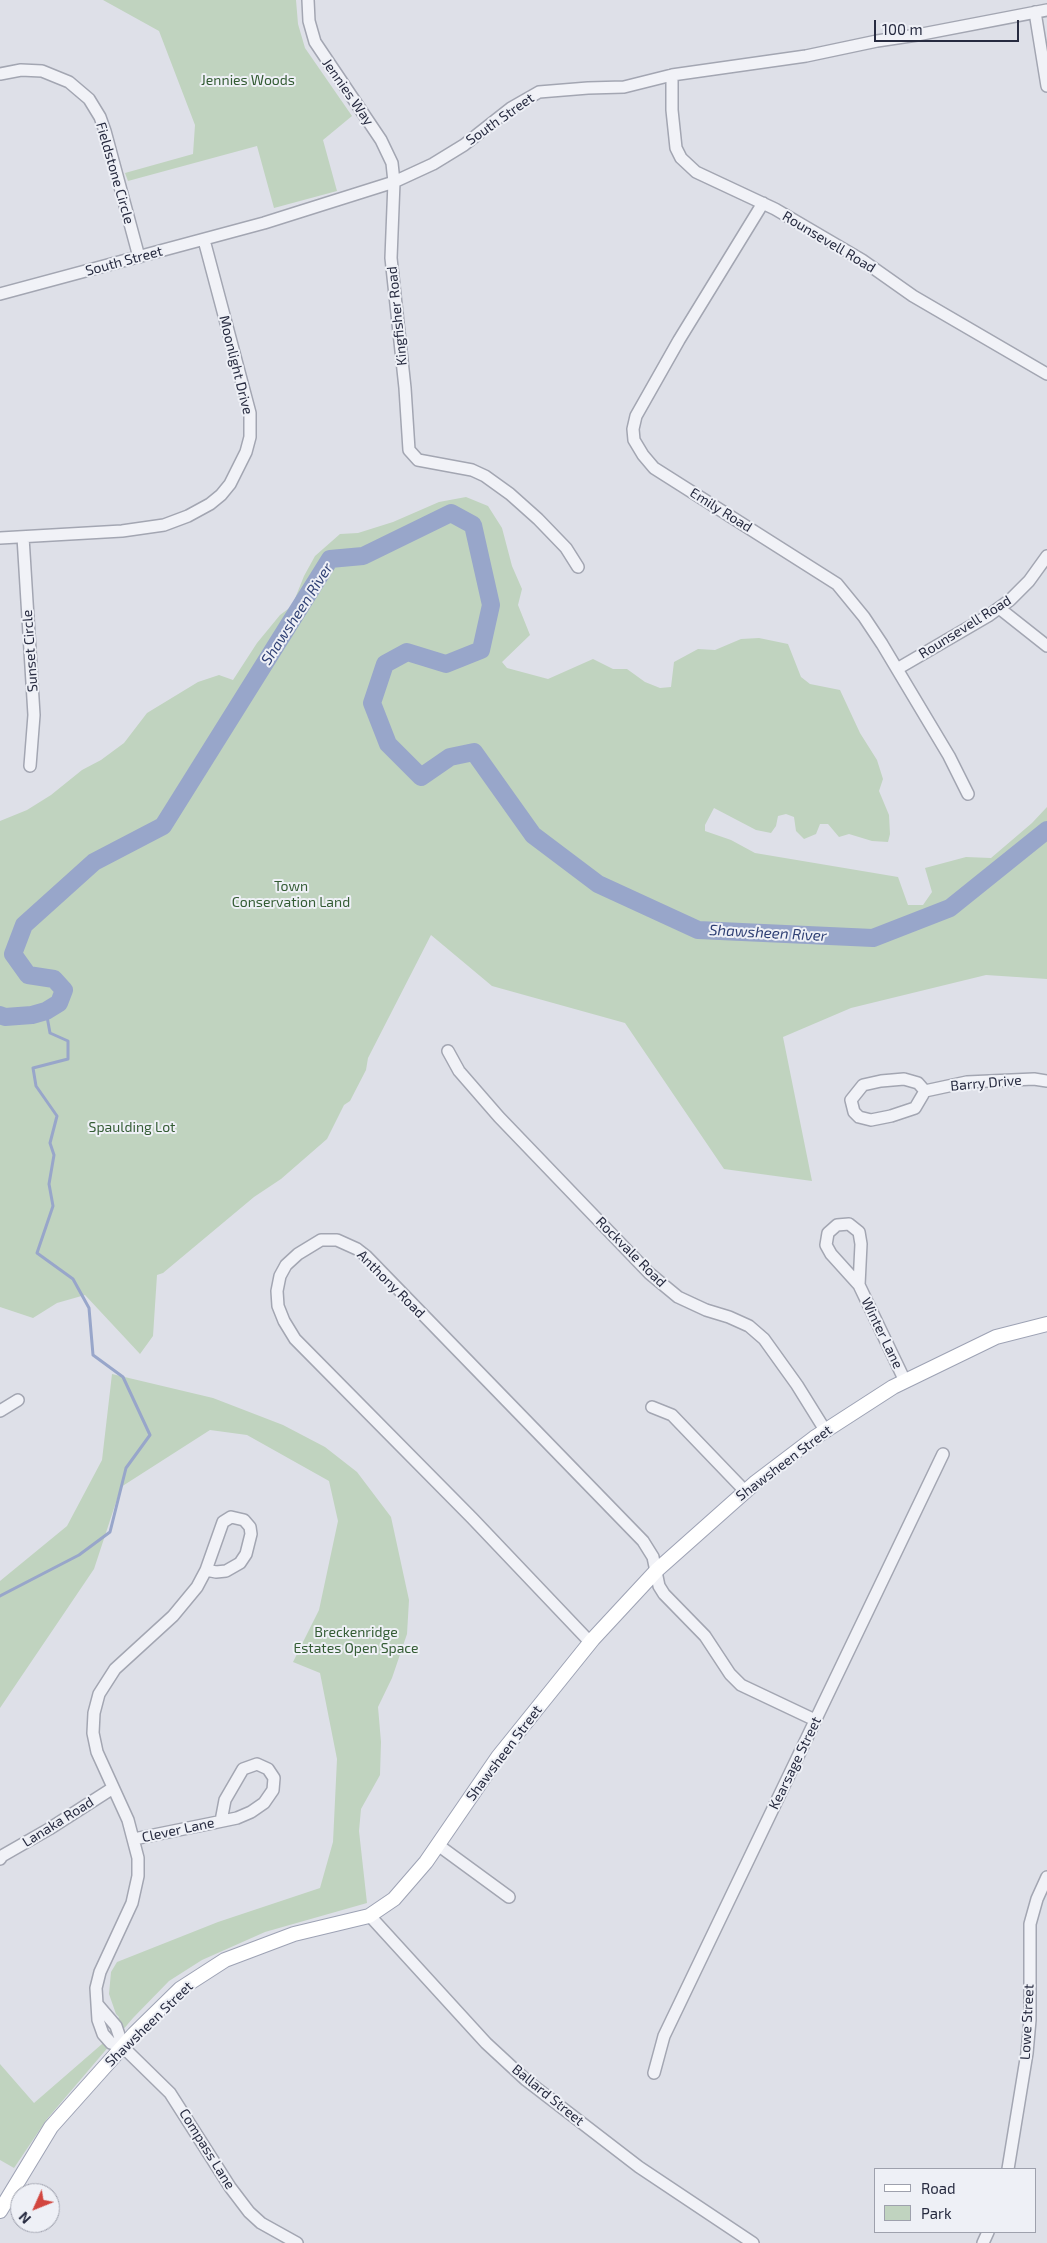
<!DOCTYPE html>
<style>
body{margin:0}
#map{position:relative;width:1047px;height:2243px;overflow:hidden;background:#dee0e8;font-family:"Exo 2",sans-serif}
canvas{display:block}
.legend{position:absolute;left:874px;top:2168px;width:162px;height:65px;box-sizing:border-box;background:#eef0f6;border:1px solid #9ea1ad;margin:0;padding:6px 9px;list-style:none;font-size:15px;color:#272b40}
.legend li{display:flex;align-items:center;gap:10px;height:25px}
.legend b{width:25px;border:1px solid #9ea1ad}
.north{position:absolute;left:10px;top:2183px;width:50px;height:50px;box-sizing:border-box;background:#eef0f6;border:1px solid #9ea1ad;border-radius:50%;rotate:226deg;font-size:14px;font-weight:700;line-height:20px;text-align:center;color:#272b40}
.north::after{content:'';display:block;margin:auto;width:18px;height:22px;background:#d2463f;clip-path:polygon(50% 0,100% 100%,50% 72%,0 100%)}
.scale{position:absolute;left:874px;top:20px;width:145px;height:22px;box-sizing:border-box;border:2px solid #272b40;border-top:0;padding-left:6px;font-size:15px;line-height:18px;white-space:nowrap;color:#272b40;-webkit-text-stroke:4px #eef0f6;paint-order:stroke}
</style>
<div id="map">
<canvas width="1047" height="2243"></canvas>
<ul class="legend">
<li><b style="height:6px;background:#fff"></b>Road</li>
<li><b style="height:14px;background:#c0d3bf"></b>Park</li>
</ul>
<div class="north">N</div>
<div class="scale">100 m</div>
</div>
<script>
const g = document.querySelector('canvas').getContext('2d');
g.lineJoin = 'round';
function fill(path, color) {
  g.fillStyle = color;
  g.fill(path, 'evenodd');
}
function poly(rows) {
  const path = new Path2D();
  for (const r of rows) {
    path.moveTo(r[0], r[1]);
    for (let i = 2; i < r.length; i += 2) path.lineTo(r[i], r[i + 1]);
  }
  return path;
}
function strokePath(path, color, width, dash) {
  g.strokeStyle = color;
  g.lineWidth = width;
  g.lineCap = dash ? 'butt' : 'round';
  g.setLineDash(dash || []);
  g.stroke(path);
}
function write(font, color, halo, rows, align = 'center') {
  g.font = font + ' "Exo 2",sans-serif';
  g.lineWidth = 4;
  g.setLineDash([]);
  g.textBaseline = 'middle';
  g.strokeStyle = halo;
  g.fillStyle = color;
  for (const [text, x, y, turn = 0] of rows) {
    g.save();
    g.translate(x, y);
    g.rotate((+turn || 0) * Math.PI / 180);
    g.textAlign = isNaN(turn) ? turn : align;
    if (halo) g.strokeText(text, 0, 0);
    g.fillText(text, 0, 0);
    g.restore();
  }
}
fill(poly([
 [103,0,296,0,298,24,305,48,352,116,323,140,337,191,274,208,257,146,128,181,125,173,193,154,195,125,159,31],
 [466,497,488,506,502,528,512,566,522,589,518,605,530,635,502,662,507,668,548,679,593,659,613,669,627,669,645,682,660,688,671,687,674,662,698,649,715,650,741,639,759,638,788,644,801,677,810,684,840,690,860,733,877,760,883,779,879,791,889,815,890,834,888,842,872,841,849,834,839,837,828,824,820,824,816,834,804,839,796,831,794,817,786,814,778,816,776,826,771,833,756,830,714,808,705,825,705,831,731,840,755,853,898,877,908,905,923,905,932,892,925,868,966,857,991,858,1032,823,1047,807,1047,979,986,975,851,1008,783,1037,812,1181,724,1169,625,1023,492,986,431,935,368,1058,366,1070,350,1101,344,1105,327,1139,281,1179,254,1197,163,1273,157,1275,153,1336,140,1354,85,1295,57,1303,33,1318,0,1307,0,821,27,810,51,795,82,770,101,760,124,743,147,713,198,682,219,675,233,680,257,643,280,615,292,606,304,576,315,556,340,534,358,533,393,522,439,502],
 [112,1374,213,1398,283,1425,325,1447,357,1472,391,1517,409,1600,407,1634,392,1678,378,1707,381,1742,380,1775,361,1809,359,1831,367,1903,265,1932,202,1960,169,1981,133,2018,47,2119,14,2168,0,2160,0,2064,34,2103,102,2044,119,2017,116,2014,109,1994,111,1972,117,1962,218,1922,320,1888,333,1842,337,1759,320,1673,293,1662,319,1610,338,1521,329,1481,247,1435,210,1430,121,1487,94,1569,0,1708,0,1581,67,1526,102,1460]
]), '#c0d3bf');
strokePath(poly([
 [0,1596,79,1555,110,1532,126,1468,150,1435,123,1377,93,1355,89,1308,73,1279,37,1253,53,1206,49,1184,54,1155,50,1143,57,1116,36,1086,33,1068,68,1059,68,1041,50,1033,46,1011]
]), '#98a6ca', 3);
strokePath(poly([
 [0,1015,5,1017,32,1015,46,1011,59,1003,64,990,54,979,28,975,13,954,24,925,94,862,163,826,330,559,363,556,451,513,473,525,491,605,481,650,446,664,407,652,385,664,372,703,388,744,421,777,450,757,474,752,533,835,598,884,698,930,873,938,950,908,1047,830]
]), '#98a6ca', 18);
const minor = poly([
 [308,0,309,21,315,42,381,140,392,163,394,182,391,258,405,388,409,450,418,460,472,470,485,476,510,494,538,519,566,548,578,567],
 [1035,12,1047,86],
 [0,74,21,70,42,71,69,82,89,99,100,117,105,131,139,257],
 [672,75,672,110,676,148,681,158,696,172,775,209,862,260,913,296,1047,374],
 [763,203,679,340,636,416,633,429,634,440,643,455,654,468,837,584,864,617,882,644,949,756,968,794],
 [0,294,264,223,394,182,433,164,464,145,511,108,539,92,588,88,624,87,672,75,806,56,877,41,917,35,1047,10],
 [23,537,34,715,30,766],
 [0,538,122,531,164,525,188,516,210,504,221,495,230,484,246,452,250,437,250,413,204,240],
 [999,608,1047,646],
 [897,669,988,616,1010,600,1029,581,1047,556],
 [448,1051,459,1071,499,1117,649,1273,678,1297,706,1310,729,1317,749,1326,764,1339,797,1385,825,1430],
 [904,1079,918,1083,925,1091,915,1108,891,1116,871,1120,859,1117,854,1112,851,1100,863,1085,881,1081,904,1079],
 [925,1091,967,1082,1034,1079,1047,1081],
 [859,1285,831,1254,826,1245,828,1233,837,1225,849,1224,859,1232,861,1244,859,1285,905,1381],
 [652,1407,672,1415,745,1491],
 [0,1411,18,1400],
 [590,1642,472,1518,295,1339,284,1321,278,1306,277,1291,280,1276,286,1265,298,1254,321,1240,337,1240,357,1249,366,1256,643,1541,653,1557,659,1586,664,1594,705,1636,730,1674,741,1685,815,1720],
 [134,1839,213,1823,237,1818,251,1812,264,1803,273,1790,274,1778,268,1769,257,1764,243,1769,225,1800,221,1821],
 [438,1845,509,1897],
 [0,1859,2,1856,49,1829,113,1788],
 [370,1916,486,2043,526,2080,639,2167,753,2243],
 [98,2005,116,2026,123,2047],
 [123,2047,111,2043,103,2034,98,2020,96,1988,100,1972,132,1903,138,1876,138,1858,128,1820,97,1752,93,1733,94,1713,99,1694,115,1669,173,1616,197,1587,206,1570,223,1522,231,1517,244,1520,250,1527,251,1534,246,1554,240,1563,226,1571,216,1572,206,1570],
 [123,2047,170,2093,230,2187,249,2212,261,2223,297,2243],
 [654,2073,664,2036,943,1454],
 [1008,2169,1027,2053,1030,2020,1030,1924,1037,1899,1047,1877],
 [983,2243,988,2232]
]);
const major = poly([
 [0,2211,51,2127,134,2034,180,1989,225,1960,294,1934,369,1916,394,1899,426,1862,498,1757,593,1639,657,1570,756,1482,814,1438,893,1387,996,1337,1047,1324]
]);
strokePath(minor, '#a3a6b2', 14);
strokePath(major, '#9da2b4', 16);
strokePath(minor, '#f1f2f7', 11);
strokePath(major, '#fff', 14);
write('14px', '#345c34', '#eef0f6', [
 ["Jennies Woods",248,80],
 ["Town",291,886],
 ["Conservation Land",291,902],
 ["Spaulding Lot",132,1127],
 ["Breckenridge",356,1632],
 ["Estates Open Space",356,1648]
]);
write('14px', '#272b40', '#eef0f6', [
 ["Jennies Way",348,92,55],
 ["South Street",500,119,-35],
 ["Fieldstone Circle",115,173,74],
 ["Rounsevell Road",829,242,31],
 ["South Street",124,261,-15],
 ["Kingfisher Road",397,316,-96],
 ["Moonlight Drive",236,365,76],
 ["Emily Road",721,510,32],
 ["Rounsevell Road",965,627,-32],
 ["Sunset Circle",30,651,-94],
 ["Barry Drive",986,1083,-5],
 ["Rockvale Road",631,1252,45],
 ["Anthony Road",391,1284,45],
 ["Winter Lane",882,1333,64],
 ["Shawsheen Street",784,1463,-37],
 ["Shawsheen Street",504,1753,-53],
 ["Kearsage Street",795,1763,-64],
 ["Lanaka Road",58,1822,-32],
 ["Clever Lane",178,1830,-12],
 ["Lowe Street",1027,2022,-87],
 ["Shawsheen Street",149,2024,-44],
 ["Ballard Street",548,2095,39],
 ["Compass Lane",207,2149,58]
]);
write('italic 15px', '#304175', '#eef0f6', [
 ["Shawsheen River",297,614,-57],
 ["Shawsheen River",768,933,3]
]);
</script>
